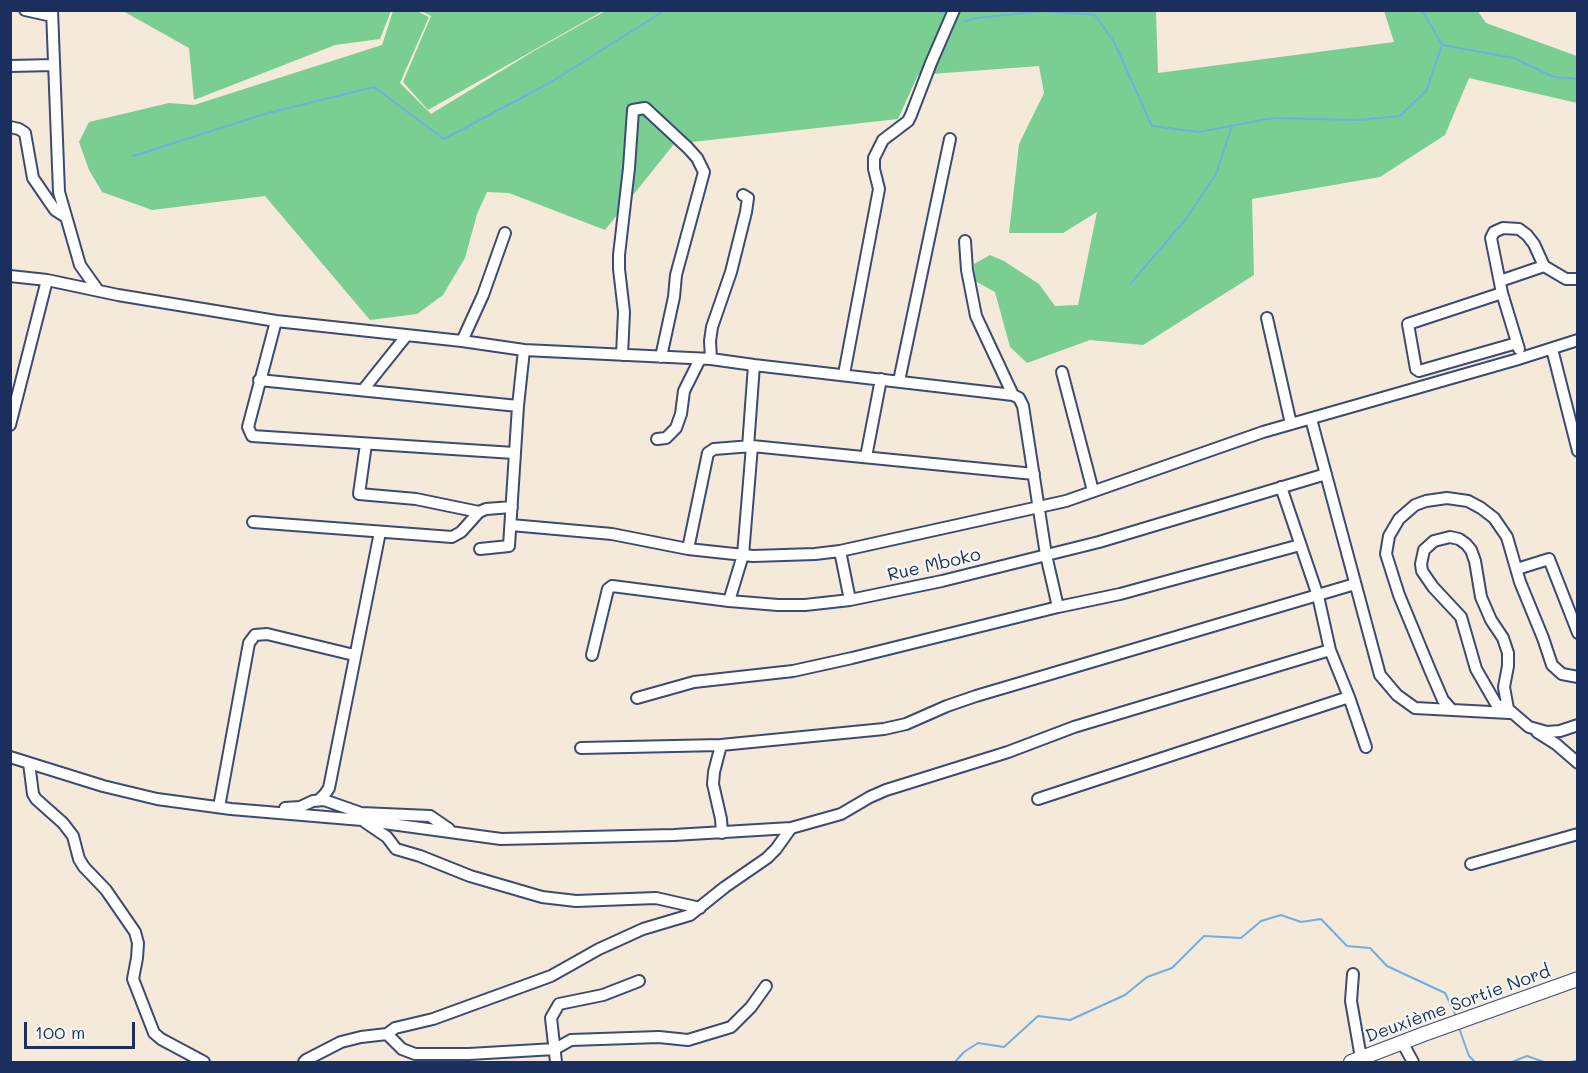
<!DOCTYPE html>
<meta charset="utf-8">
<style>
body{margin:0}
#map{position:relative;width:1588px;height:1073px;overflow:hidden;background:#f5e9da;font-family:Mali,sans-serif}
canvas{display:block}
.frame{position:absolute;inset:0;border:12px solid #1b2f5e;pointer-events:none}
.scale{position:absolute;left:24px;top:1022px;width:111px;height:27px;box-sizing:border-box;border:3px solid #1b2f5e;border-top:0;padding-left:8px;font-size:18px;line-height:21px;white-space:nowrap;color:#1b2f5e;-webkit-text-stroke:4px #f6f6f2;paint-order:stroke}
</style>
<div id="map">
<canvas width="1588" height="1073"></canvas>
<div class="frame"></div>
<div class="scale">100 m</div>
</div>
<script>
const g = document.querySelector('canvas').getContext('2d');
g.lineJoin = 'round';
function fill(path, color) {
  g.fillStyle = color;
  g.fill(path, 'evenodd');
}
function poly(rows) {
  const path = new Path2D();
  for (const r of rows) {
    path.moveTo(r[0], r[1]);
    for (let i = 2; i < r.length; i += 2) path.lineTo(r[i], r[i + 1]);
  }
  return path;
}
function strokePath(path, color, width, dash) {
  g.strokeStyle = color;
  g.lineWidth = width;
  g.lineCap = dash ? 'butt' : 'round';
  g.setLineDash(dash || []);
  g.stroke(path);
}
function write(font, color, halo, rows, align = 'center') {
  g.font = font + ' Mali,sans-serif';
  g.lineWidth = 4.5;
  g.setLineDash([]);
  g.textBaseline = 'middle';
  g.strokeStyle = halo;
  g.fillStyle = color;
  for (const [text, x, y, turn = 0] of rows) {
    g.save();
    g.translate(x, y);
    g.rotate((+turn || 0) * Math.PI / 180);
    g.textAlign = isNaN(turn) ? turn : align;
    if (halo) g.strokeText(text, 0, 0);
    g.fillText(text, 0, 0);
    g.restore();
  }
}
fill(poly([
 [607,10,1156,11,1158,73,1394,42,1384,11,1477,10,1486,23,1577,56,1577,103,1469,78,1445,135,1380,177,1252,199,1254,275,1143,345,1090,340,1027,363,1010,347,995,292,975,281,974,264,990,255,1004,261,1039,284,1055,306,1078,305,1097,212,1063,233,1009,233,1019,144,1044,93,1039,66,918,75,898,119,674,144,605,230,509,193,487,192,477,214,465,258,443,295,417,314,370,320,265,196,152,210,102,192,89,170,79,142,89,122,169,103,194,105,382,45,393,11,417,11,429,17,400,83,431,114,534,51],
 [123,11,391,11,380,39,335,45,194,100,189,48],
 [421,11,603,11,428,110,403,82,431,16]
]), '#7ace91');
strokePath(poly([
 [937,10,942,13],
 [1422,10,1442,45],
 [965,21,977,18,1043,11,1095,15,1114,42,1152,126,1199,132,1273,118,1359,120,1400,116,1426,91,1442,45,1514,58,1554,77,1578,79],
 [133,156,268,113,374,87,444,139,553,81,665,10],
 [1131,283,1186,219,1216,174,1232,126],
 [1459,1028,1469,1056,1475,1062],
 [955,1062,964,1052,978,1043,1004,1047,1038,1016,1070,1020,1125,995,1147,977,1172,968,1204,936,1241,938,1261,921,1281,915,1301,922,1321,919,1347,946,1370,948,1387,966,1445,993,1456,1016],
 [1512,1062,1527,1056,1544,1062],
 [1571,1062,1578,1060]
]), '#6fafe2', 2);
const minor = poly([
 [25,10,52,16],
 [52,10,59,192,80,265,97,289],
 [10,66,54,65],
 [10,127,19,129,25,133,33,178,55,210,66,217],
 [965,241,967,270,976,316,1013,395],
 [10,276,47,280,118,295,276,321,462,341,524,350,711,359,754,365,1013,395,1019,398,1023,406,1046,555,1058,607],
 [1500,281,1544,266],
 [1502,293,1408,324,1416,369,1419,371,1517,343],
 [1267,318,1291,424],
 [276,321,248,427,252,436,514,453],
 [462,341,483,295,505,233],
 [1519,349,1502,293,1491,238,1494,232,1503,228,1519,229,1527,235,1534,244,1544,266,1566,279,1578,279],
 [1552,349,1578,451],
 [622,355,624,312,619,269,619,255,629,168,633,110,645,108,688,148,697,158,704,172,676,275,674,297,661,357],
 [711,359,710,341,712,327,731,272,746,212,748,198,743,195],
 [1062,372,1093,491],
 [844,374,879,189,874,169,874,158,883,140,908,121,911,115,931,63,954,10],
 [259,380,518,406],
 [899,381,950,139],
 [363,390,407,335],
 [1311,419,1380,675,1397,695,1415,708,1509,713],
 [10,425,47,280],
 [657,439,666,438,676,428,681,414,684,391,700,359],
 [366,444,359,494,416,499,479,512],
 [748,447,754,365],
 [866,457,881,379],
 [1281,487,1318,596,1330,650,1349,697,1366,747],
 [253,522,452,537,461,532,479,512,486,509,512,507],
 [511,525,612,534,688,549,753,556,815,554,840,551,1066,501,1263,432,1515,360,1578,340],
 [480,549,509,546,518,406,524,350],
 [688,549,708,453,714,449,752,446,1034,474],
 [840,551,850,600],
 [1517,569,1549,559,1578,633],
 [729,601,743,555,752,446],
 [592,655,608,589,612,586,729,601,778,605,805,605,850,600,942,581,1099,542,1326,474],
 [637,698,694,682,793,671,852,658,1058,607,1120,594,1300,545],
 [1451,709,1443,700,1430,670,1399,595,1386,554,1389,536,1399,519,1415,505,1426,501,1447,498,1468,501,1481,508,1494,518,1507,537,1520,582,1543,638,1552,665,1562,674,1578,677],
 [1508,709,1504,687,1508,666,1508,653,1503,638,1491,620,1481,597,1475,561,1471,550,1466,544,1459,539,1450,537,1434,541,1424,550,1421,564,1422,571,1433,587,1461,617,1476,669,1495,702,1497,705,1508,709,1529,727,1547,732,1560,731,1578,725],
 [1537,732,1556,744,1578,763],
 [721,745,714,772,713,784,721,819,722,833],
 [581,748,721,745,884,729,906,724,947,706,976,696,1355,584],
 [10,757,103,786,157,799,231,809,362,820,501,839,674,835,791,828,841,814,870,797,886,790,1008,752,1074,727,1330,650],
 [29,763,33,794,36,799,63,823,73,836,79,859,84,867,106,890,135,932,138,943,137,958,133,979,154,1033,161,1039,204,1062],
 [1038,799,1349,697],
 [319,800,325,794,329,788,380,532],
 [219,807,249,643,255,635,267,634,354,655],
 [285,808,300,807,313,801,324,800,361,813,430,816,449,829],
 [365,822,387,837,396,849,420,856,470,876,542,897,576,901,656,898,700,908],
 [1471,864,1578,834],
 [1353,974,1351,1001,1361,1058],
 [387,1034,402,1049,415,1054,469,1054,555,1049,571,1040,659,1037,688,1040,731,1027,751,1007,766,986],
 [1402,1042,1413,1062],
 [304,1062,306,1060,341,1042,361,1037,387,1034,395,1028,433,1019,551,976,599,949,643,929,690,915,725,887,767,858,776,849,791,828],
 [556,1062,551,1018,559,1004,603,995,639,981]
]);
const major = poly([
 [1351,1062,1424,1034,1578,979]
]);
strokePath(minor, '#3c4b71', 14);
strokePath(major, '#3c4b71', 16);
strokePath(minor, '#fff', 10);
strokePath(major, '#fff', 14);
write('18px', '#1b2f5e', '#f6f6f2', [
 ["Rue Mboko",934,565,-13],
 ["Deuxième Sortie Nord",1458,1004,-20]
]);
</script>
